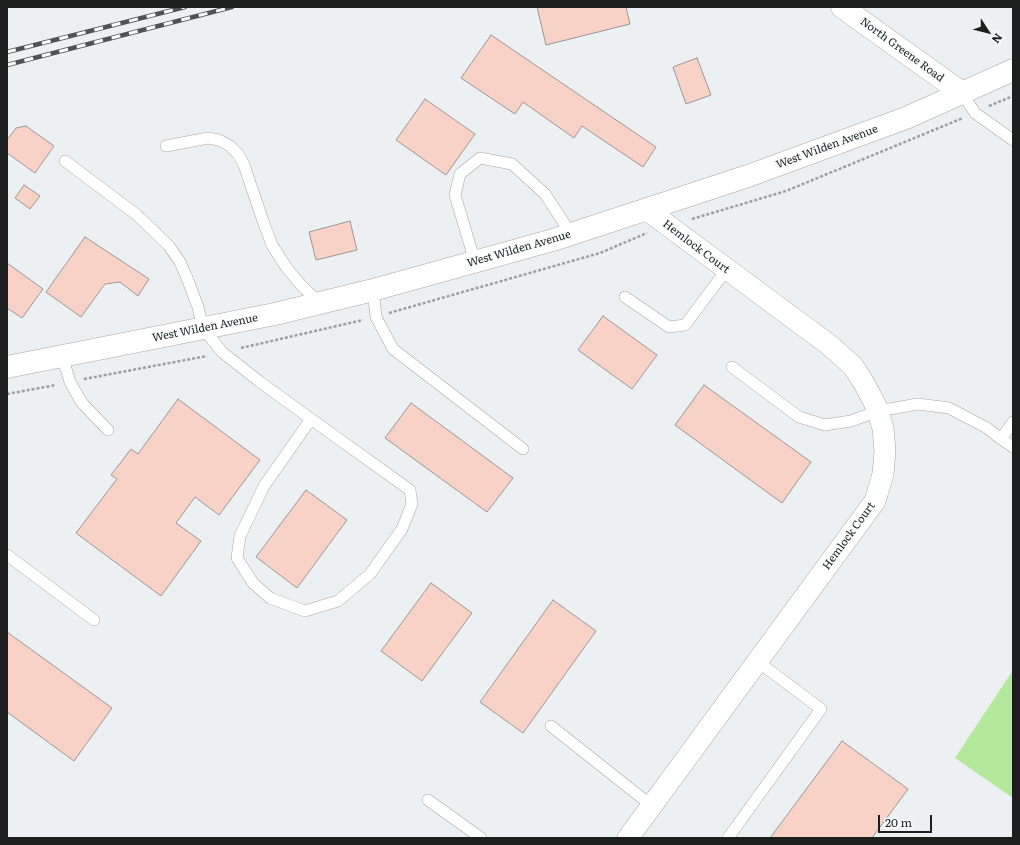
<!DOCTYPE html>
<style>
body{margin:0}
#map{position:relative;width:1020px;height:845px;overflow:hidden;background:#edf0f2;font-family:Literata,serif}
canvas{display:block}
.frame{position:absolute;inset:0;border:8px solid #1d1f1f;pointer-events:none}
.north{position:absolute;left:968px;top:12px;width:40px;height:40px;-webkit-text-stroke:3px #fafdff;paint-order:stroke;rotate:126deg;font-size:11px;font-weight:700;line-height:16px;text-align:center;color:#1d1f1f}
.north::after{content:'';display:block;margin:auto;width:14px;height:18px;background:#1d1f1f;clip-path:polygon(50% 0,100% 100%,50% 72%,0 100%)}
.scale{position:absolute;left:878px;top:815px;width:54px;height:18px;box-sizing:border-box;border:2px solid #1d1f1f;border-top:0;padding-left:5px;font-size:12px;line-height:14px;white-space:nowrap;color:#1d1f1f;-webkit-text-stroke:3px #fafdff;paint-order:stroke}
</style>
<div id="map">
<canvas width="1020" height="845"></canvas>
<div class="frame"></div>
<div class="north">N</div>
<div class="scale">20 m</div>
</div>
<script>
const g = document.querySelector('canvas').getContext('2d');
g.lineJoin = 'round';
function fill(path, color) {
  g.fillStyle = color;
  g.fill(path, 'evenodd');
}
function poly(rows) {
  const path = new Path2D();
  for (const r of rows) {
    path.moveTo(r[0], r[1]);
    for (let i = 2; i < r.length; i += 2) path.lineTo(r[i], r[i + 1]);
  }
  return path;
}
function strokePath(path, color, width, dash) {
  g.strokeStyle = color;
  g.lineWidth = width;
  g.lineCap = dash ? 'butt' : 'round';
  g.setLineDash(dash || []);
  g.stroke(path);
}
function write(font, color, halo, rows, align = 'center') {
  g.font = font + ' Literata,serif';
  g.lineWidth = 3;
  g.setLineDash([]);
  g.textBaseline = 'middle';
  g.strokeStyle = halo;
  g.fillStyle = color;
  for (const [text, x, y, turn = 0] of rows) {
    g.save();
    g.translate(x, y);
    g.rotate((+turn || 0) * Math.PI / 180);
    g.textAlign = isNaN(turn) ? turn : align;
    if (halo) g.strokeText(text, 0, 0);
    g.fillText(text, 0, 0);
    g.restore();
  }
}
fill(poly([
 [1013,670,1013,798,955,758]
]), '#b4e89c');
const building = poly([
 [537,7,626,7,630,24,546,45,537,7],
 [491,35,656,147,643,167,582,126,574,138,523,102,515,114,461,78,491,35],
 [697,58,711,95,686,104,673,67,697,58],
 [425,99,475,134,446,175,396,140,425,99],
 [26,126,54,146,35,173,7,153,7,140,16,128,26,126],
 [24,185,40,196,30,209,15,198,24,185],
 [350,221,357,250,316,260,309,232,350,221],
 [85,237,149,279,138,296,120,282,105,284,81,317,46,292,85,237],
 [7,263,43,289,22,318,7,308,7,263],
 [603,316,657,355,632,389,578,350,603,316],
 [704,385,811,462,782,503,675,425,704,385],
 [178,399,260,460,219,515,195,497,176,523,201,541,161,596,76,533,117,479,111,475,131,449,138,454,178,399],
 [411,403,513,478,487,512,385,438,411,403],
 [306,490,347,520,297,588,256,557,306,490],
 [431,583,472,613,422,681,381,651,431,583],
 [553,600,596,631,523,733,480,702,553,600],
 [7,632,112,708,74,761,7,712,7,632],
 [842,741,908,789,872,838,770,838,842,741]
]);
fill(building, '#f8d2c6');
strokePath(building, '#9a9695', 1);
const service = poly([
 [962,93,975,113,1013,140],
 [166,146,208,138,219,140,230,146,238,154,244,165,263,221,272,245,286,267,300,284,319,303],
 [65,161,137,215,169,246,180,262,187,278,198,307,203,328,222,352,260,382,329,432,410,490,412,504,402,529,370,574,338,601,305,611,270,598,253,583,237,558,240,536,264,486,311,419],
 [475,262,455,195,460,174,480,158,512,164,545,194,571,234],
 [373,290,376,317,393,349,523,449],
 [625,297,669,327,685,325,727,269],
 [62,356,70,382,82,403,108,430],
 [732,367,799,417,825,425,851,421,878,411,918,404,949,408,987,428,1001,439,1013,422],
 [1001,439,1013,447],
 [7,555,94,620],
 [551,726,652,806],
 [428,800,481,838],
 [728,838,821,709,757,661]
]);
const minor = poly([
 [628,838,875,501,883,474,885,451,883,428,876,406,865,385,853,366,828,344,647,210]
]);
const tertiary = poly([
 [842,7,962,93],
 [7,367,275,314,373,290,553,240,748,176,906,118,1013,70]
]);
strokePath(service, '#a3a6a8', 12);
strokePath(minor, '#a3a6a8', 22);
strokePath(tertiary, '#a3a6a8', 23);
strokePath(poly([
 [989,106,1013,96],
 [692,219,786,191,963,118],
 [389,313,600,253,647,233],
 [241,348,363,320],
 [84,379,207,356],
 [7,394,56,385]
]), '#9c9fa0', 2.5, [3, 2]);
strokePath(service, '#fff', 11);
strokePath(minor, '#fff', 21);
strokePath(tertiary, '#fff', 22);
const rail = poly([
 [7,52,185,7],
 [7,65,232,7]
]);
strokePath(rail, '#505253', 4.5);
strokePath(rail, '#fafdff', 3, [9]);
write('11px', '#1d1f1f', '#fafdff', [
 ["North Greene Road",902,50,36],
 ["West Wilden Avenue",827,147,-20],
 ["Hemlock Court",696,247,37],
 ["West Wilden Avenue",519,249,-16],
 ["West Wilden Avenue",205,328,-11],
 ["Hemlock Court",849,536,-54]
]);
</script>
